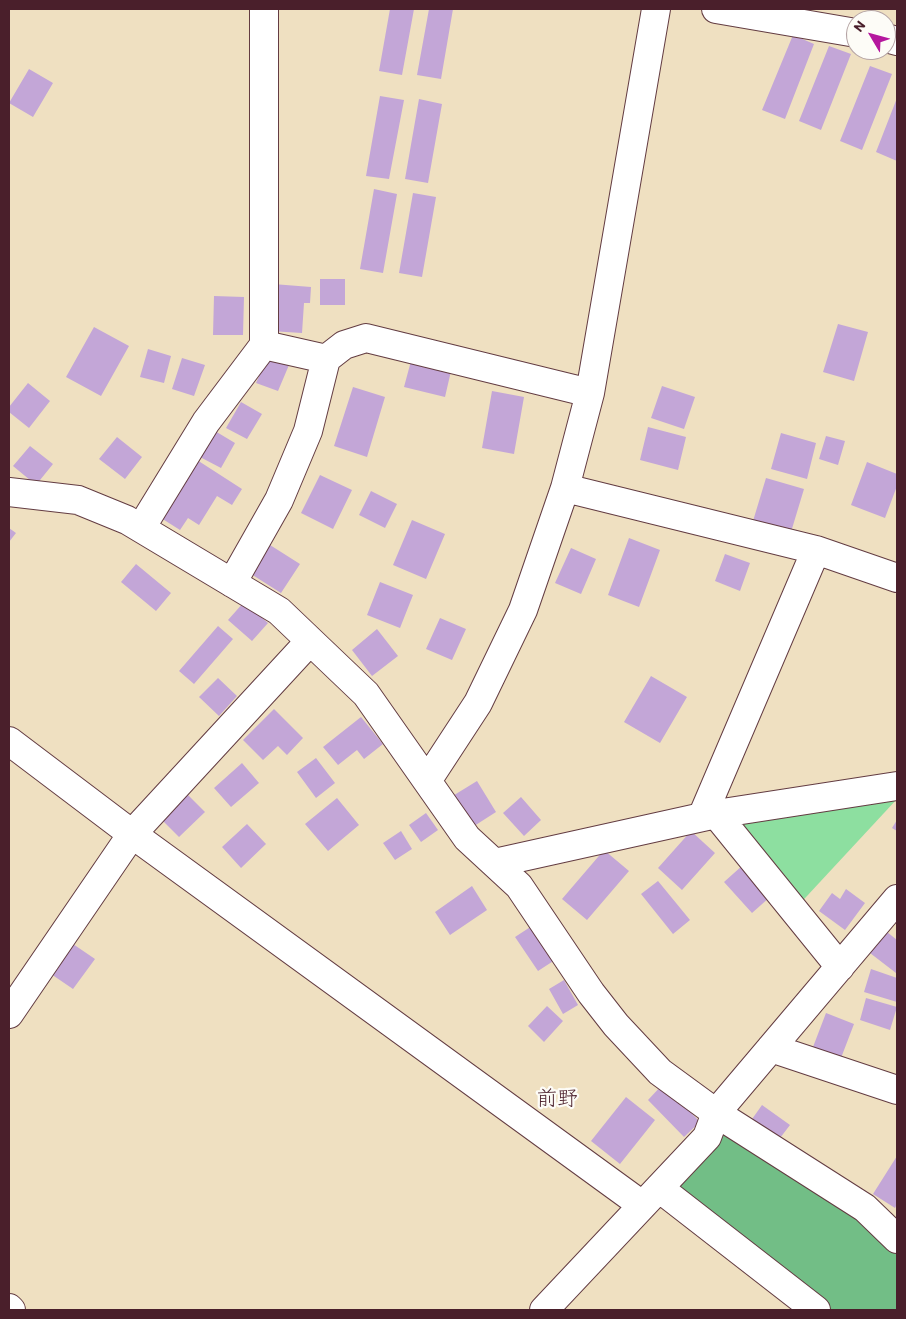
<!DOCTYPE html>
<meta charset="utf-8">
<style>
body{margin:0}
#map{position:relative;width:906px;height:1319px;overflow:hidden;background:#efe0c1;font-family:Itim,sans-serif}
canvas{display:block}
.frame{position:absolute;inset:0;border:10px solid #4a1f2b;pointer-events:none}
.north{position:absolute;left:846px;top:10px;width:50px;height:50px;box-sizing:border-box;background:#fdfcf7;border:1px solid #b5a4a5;border-radius:50%;rotate:307deg;font-size:14px;font-weight:700;line-height:20px;text-align:center;color:#4a1f2b}
.north::after{content:'';display:block;margin:auto;width:18px;height:22px;background:#b5179e;clip-path:polygon(50% 0,100% 100%,50% 72%,0 100%)}
</style>
<div id="map">
<canvas width="906" height="1319"></canvas>
<div class="frame"></div>
<div class="north">N</div>
</div>
<script>
const g = document.querySelector('canvas').getContext('2d');
g.lineJoin = 'round';
function fill(path, color) {
  g.fillStyle = color;
  g.fill(path, 'evenodd');
}
function poly(rows) {
  const path = new Path2D();
  for (const r of rows) {
    path.moveTo(r[0], r[1]);
    for (let i = 2; i < r.length; i += 2) path.lineTo(r[i], r[i + 1]);
  }
  return path;
}
function strokePath(path, color, width, dash) {
  g.strokeStyle = color;
  g.lineWidth = width;
  g.lineCap = dash ? 'butt' : 'round';
  g.setLineDash(dash || []);
  g.stroke(path);
}
function write(font, color, halo, rows, align = 'center') {
  g.font = font + ' Itim,"Klee One",sans-serif';
  g.lineWidth = 4.5;
  g.setLineDash([]);
  g.textBaseline = 'middle';
  g.strokeStyle = halo;
  g.fillStyle = color;
  for (const [text, x, y, turn = 0] of rows) {
    g.save();
    g.translate(x, y);
    g.rotate((+turn || 0) * Math.PI / 180);
    g.textAlign = isNaN(turn) ? turn : align;
    if (halo) g.strokeText(text, 0, 0);
    g.fillText(text, 0, 0);
    g.restore();
  }
}
fill(poly([
 [897,799,794,910,716,814]
]), '#8ddfa0');
fill(poly([
 [716,1113,865,1208,897,1250,897,1310,816,1310,659,1188]
]), '#72be86');
fill(poly([
 [390,9,414,9,402,75,379,71],
 [429,9,453,9,441,79,417,75],
 [793,35,814,44,785,119,762,110],
 [829,46,851,54,821,130,799,121],
 [870,66,892,74,862,150,840,141],
 [29,69,53,83,33,117,9,103],
 [380,96,404,100,389,179,366,176],
 [897,98,897,161,876,152],
 [419,99,442,104,428,183,405,179],
 [374,189,397,194,383,273,360,269],
 [413,193,436,197,422,277,399,273],
 [320,279,345,279,345,305,320,305],
 [273,284,311,287,310,303,304,303,302,333,270,331],
 [214,296,244,297,243,335,213,335],
 [838,324,868,332,854,381,823,372],
 [94,327,129,346,101,396,66,377],
 [148,349,171,356,164,383,140,377],
 [268,356,289,365,278,391,256,383],
 [182,358,205,365,194,396,172,389],
 [411,361,451,371,445,397,404,387],
 [28,383,50,401,29,428,9,412,9,407],
 [662,386,695,397,684,429,651,418],
 [353,387,385,397,367,457,334,446],
 [492,391,524,397,514,454,482,448],
 [241,402,262,414,247,439,226,428],
 [648,427,686,437,678,470,640,460],
 [215,431,235,443,221,468,200,457],
 [781,433,816,443,807,479,771,469],
 [826,436,845,441,838,465,819,459],
 [117,437,142,457,125,479,99,459],
 [30,446,53,464,36,485,13,466],
 [197,460,242,489,232,505,217,496,199,525,188,518,180,530,161,518],
 [867,462,897,474,897,486,885,518,851,505],
 [320,475,352,490,333,529,301,513],
 [766,478,804,489,791,532,753,521],
 [371,491,397,504,385,528,359,515],
 [412,520,445,534,426,579,393,565],
 [9,528,16,533,9,542],
 [629,538,660,550,639,607,608,595],
 [270,545,300,564,281,593,251,574],
 [571,548,596,559,581,594,555,583],
 [725,554,750,563,740,591,715,581],
 [136,564,171,593,156,611,121,582],
 [380,582,413,595,400,628,367,615],
 [244,602,268,623,252,641,228,620],
 [440,618,466,629,452,660,426,649],
 [218,626,233,639,194,684,179,671],
 [377,629,398,656,372,676,352,650],
 [651,676,687,697,660,743,624,722],
 [218,678,237,696,219,716,199,697],
 [274,709,303,738,287,755,278,746,263,760,243,740],
 [361,717,383,744,364,759,357,750,338,765,323,747],
 [316,758,335,783,316,798,297,772],
 [242,763,259,783,231,807,214,788],
 [477,781,496,812,471,828,451,797],
 [187,794,205,812,179,837,161,819],
 [521,797,541,820,524,836,503,813],
 [337,798,359,825,328,851,305,824],
 [426,813,438,830,421,842,409,825],
 [897,820,897,831,892,828],
 [247,824,266,844,241,868,222,847],
 [401,831,412,849,395,860,383,843],
 [691,831,715,853,682,890,658,868],
 [604,850,629,871,587,920,562,899],
 [743,865,770,897,752,913,724,882],
 [658,881,690,920,673,934,641,894],
 [472,886,487,910,450,935,435,912],
 [846,889,865,903,845,930,819,911,832,893,840,899],
 [535,924,558,958,538,971,515,937],
 [887,932,897,940,897,971,896,973,870,953],
 [73,944,95,959,73,989,51,974],
 [871,969,897,978,897,1002,864,992],
 [564,980,578,1005,563,1014,549,989],
 [866,998,897,1007,890,1030,860,1020],
 [547,1006,563,1021,544,1042,528,1026],
 [826,1013,854,1024,841,1058,813,1047],
 [663,1084,700,1122,684,1137,648,1100],
 [626,1097,655,1120,620,1164,591,1141],
 [762,1105,790,1125,777,1142,750,1122],
 [897,1156,897,1204,895,1208,873,1194]
]), '#c3a6d7');
const minor = poly([
 [716,9,856,33],
 [886,38,897,41],
 [264,345,264,9],
 [565,488,816,550,897,578],
 [9,492,78,500,127,520,279,611,366,694,467,838,519,886,591,993,616,1025,660,1072,716,1113,865,1208,897,1239],
 [141,528,206,422,264,345,326,359],
 [232,583,279,500,308,431,326,359,344,345,366,338,590,393],
 [9,741,132,834,642,1205],
 [427,781,478,703,523,610,565,488,590,393,656,9],
 [716,814,840,967],
 [702,817,816,550],
 [495,863,716,814,897,786],
 [9,1014,132,834,310,641],
 [771,1048,897,1090],
 [659,1188,816,1310],
 [544,1310,707,1137,716,1113,897,899]
]);
const tertiary = poly([
 [9,1308,11,1310]
]);
strokePath(minor, '#633c42', 30);
strokePath(tertiary, '#633c42', 30);
strokePath(minor, '#fff', 28);
strokePath(tertiary, '#fff', 28);
write('21px', '#4a1f2b', '#fdfcf7', [
 ["前野",557,1100]
]);
</script>
